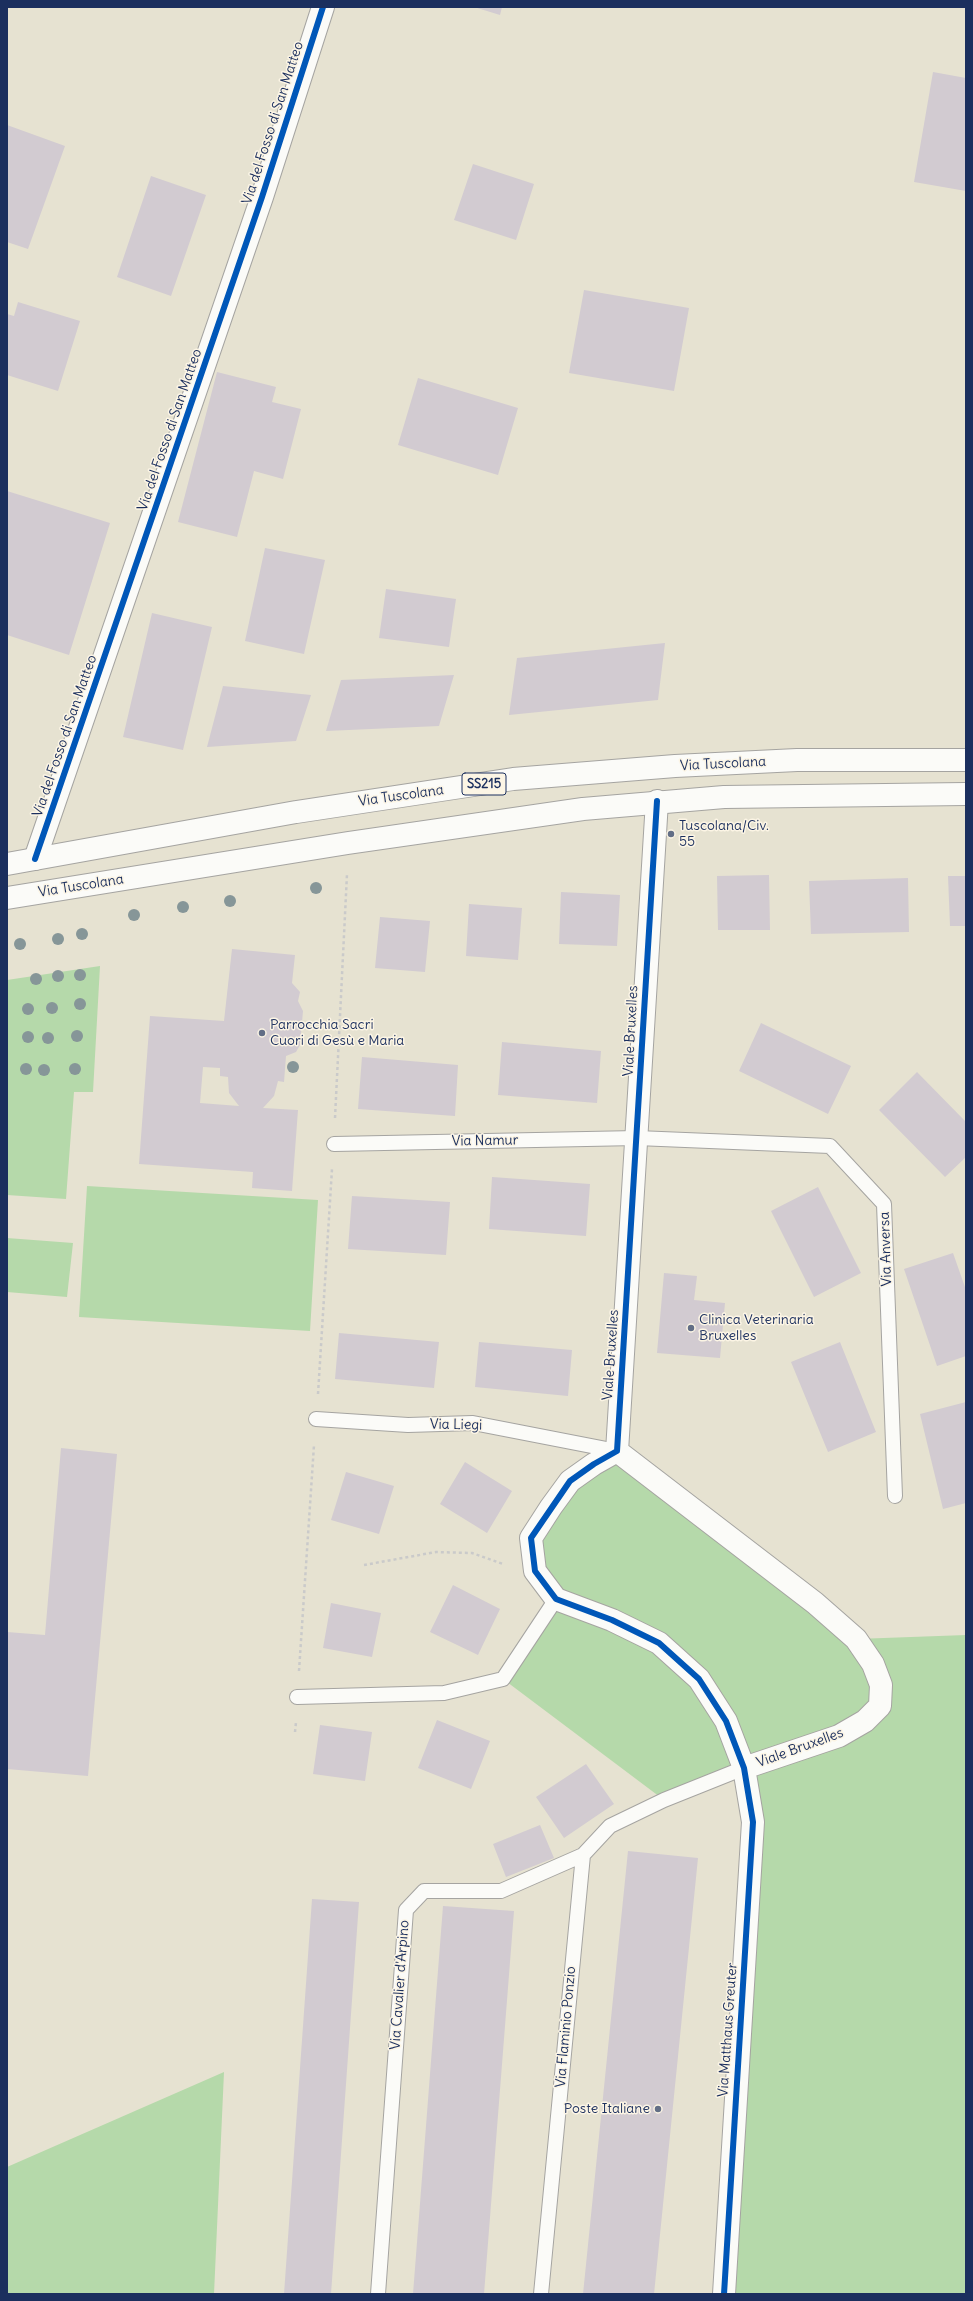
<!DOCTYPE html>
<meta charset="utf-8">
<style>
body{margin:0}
#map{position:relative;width:973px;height:2301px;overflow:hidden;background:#e6e2d1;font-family:Delius,sans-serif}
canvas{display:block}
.frame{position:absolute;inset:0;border:8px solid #1b2f5e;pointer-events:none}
</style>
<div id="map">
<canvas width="973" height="2301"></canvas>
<div class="frame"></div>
</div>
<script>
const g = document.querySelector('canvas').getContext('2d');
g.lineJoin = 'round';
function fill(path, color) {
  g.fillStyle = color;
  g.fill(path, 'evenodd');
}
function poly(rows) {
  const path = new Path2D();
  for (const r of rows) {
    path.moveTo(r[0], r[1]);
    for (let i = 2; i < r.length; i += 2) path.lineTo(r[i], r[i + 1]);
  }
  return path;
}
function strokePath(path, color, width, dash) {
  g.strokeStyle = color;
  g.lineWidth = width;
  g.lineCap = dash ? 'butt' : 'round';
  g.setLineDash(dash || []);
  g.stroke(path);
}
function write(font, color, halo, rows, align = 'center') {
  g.font = font + ' Delius,sans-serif';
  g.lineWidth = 3;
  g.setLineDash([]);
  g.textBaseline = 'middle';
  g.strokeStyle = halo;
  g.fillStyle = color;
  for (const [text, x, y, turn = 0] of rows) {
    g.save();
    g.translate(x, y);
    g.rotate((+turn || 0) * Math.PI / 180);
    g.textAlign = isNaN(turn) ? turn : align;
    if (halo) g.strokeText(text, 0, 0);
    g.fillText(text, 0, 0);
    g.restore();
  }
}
fill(poly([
 [100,966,93,1092,74,1092,66,1199,7,1195,7,980],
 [87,1186,318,1200,310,1331,79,1317],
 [7,1238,73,1243,67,1297,7,1292],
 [617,1451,856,1639,966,1635,966,2294,724,2294,744,1769,664,1800,503,1679,556,1599,531,1538,570,1481],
 [224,2072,214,2294,7,2294,7,2167]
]), '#b5d9aa');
fill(poly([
 [474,7,502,7,500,15],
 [933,72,966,78,966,191,914,182],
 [7,125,65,146,28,249,7,242],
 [473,164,534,184,516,240,454,220],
 [151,176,206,195,171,296,117,277],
 [584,290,689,308,674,391,569,373],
 [18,302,80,321,58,391,7,375,7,314,14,316],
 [217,372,276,387,272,402,301,409,283,479,254,471,237,537,178,522],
 [418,378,518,408,498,475,398,445],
 [7,491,110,523,69,655,7,635],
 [265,548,325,560,304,654,245,641],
 [386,589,456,599,449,647,379,638],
 [152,613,212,627,183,750,123,737],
 [665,643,658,700,509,715,517,658],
 [454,675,439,726,326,731,341,680],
 [223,686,311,695,296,741,207,747],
 [769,875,770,930,718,930,717,876],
 [948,876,966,876,966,926,950,926],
 [908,878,909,932,811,934,809,881],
 [561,892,620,895,617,946,559,944],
 [469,904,522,908,518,960,466,956],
 [380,917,430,921,425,972,375,968],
 [232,949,295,955,292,983,300,992,298,1001,303,1011,300,1045,296,1052,286,1056,284,1082,278,1081,274,1096,263,1108,298,1110,292,1191,252,1188,253,1172,139,1164,150,1016,224,1021],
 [203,1067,220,1068,220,1076,228,1077,229,1093,239,1106,200,1103],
 [761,1023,851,1066,828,1114,739,1071],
 [502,1042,601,1051,597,1103,498,1095],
 [362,1057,458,1065,455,1116,358,1109],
 [917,1072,966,1122,966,1157,945,1177,879,1110],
 [492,1177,590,1184,586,1236,489,1229],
 [818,1187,861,1273,814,1297,771,1211],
 [352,1196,450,1202,446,1255,348,1249],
 [953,1253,966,1290,966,1356,937,1366,904,1269],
 [664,1273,697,1276,694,1300,725,1303,720,1358,657,1353],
 [339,1333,439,1342,434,1388,335,1379],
 [479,1342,572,1350,568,1396,475,1387],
 [840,1342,876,1432,828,1452,791,1362],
 [966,1402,966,1503,943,1509,920,1414],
 [61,1448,117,1454,88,1776,7,1769,7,1632,45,1635],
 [465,1462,512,1491,487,1533,440,1504],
 [346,1472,394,1486,379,1534,331,1520],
 [453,1585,500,1609,478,1655,430,1632],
 [331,1603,381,1613,372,1657,323,1648],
 [437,1720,490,1741,471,1789,418,1768],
 [320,1725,372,1732,365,1781,313,1774],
 [586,1764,614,1804,564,1838,536,1797],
 [540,1825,554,1858,506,1877,493,1844],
 [628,1851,698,1858,654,2294,583,2294],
 [312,1899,359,1902,331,2294,284,2294],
 [443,1906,514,1911,484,2294,413,2294]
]), '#d2cbd1');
const service = poly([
 [334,1144,637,1138,830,1146,884,1204,895,1496],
 [316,1419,408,1425,473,1423,617,1451],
 [297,1697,444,1693,503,1679,556,1599],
 [378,2294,406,1910,424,1891,501,1891,583,1855,610,1826,664,1800,744,1768],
 [541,2294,583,1855]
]);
const minor = poly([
 [35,859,262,197,323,7],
 [617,1451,594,1464,570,1481,551,1507,531,1538,535,1571,556,1599,612,1620,659,1643,699,1679,726,1721,744,1768,753,1822,724,2294],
 [617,1451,657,801],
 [617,1451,815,1603,856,1639,873,1664,881,1685,880,1706,865,1721,839,1736,744,1768]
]);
const primary = poly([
 [7,864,296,812,513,779,675,766,797,760,966,760],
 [7,898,348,843,583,809,724,797,966,794]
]);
strokePath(service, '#a5a4a1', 16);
strokePath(minor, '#a5a4a1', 24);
strokePath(primary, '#a5a4a1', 24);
strokePath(poly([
 [335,1118,347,874],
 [318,1394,332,1169],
 [364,1565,436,1552,472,1553,503,1564],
 [299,1671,314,1445],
 [295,1732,296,1722]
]), '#cacaca', 2.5, [3, 3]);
strokePath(service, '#fbfbf8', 14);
strokePath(minor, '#fbfbf8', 22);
strokePath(primary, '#fbfbf8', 22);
strokePath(poly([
 [657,801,617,1451,594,1464,570,1481,531,1538,535,1571,556,1599,612,1620,659,1643,699,1679,726,1721,744,1768,753,1822,724,2294],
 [35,859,262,197,323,7]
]), '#0057b8', 6);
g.fillStyle = '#869698';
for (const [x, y] of [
 [316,888],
 [230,901],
 [183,907],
 [134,915],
 [82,934],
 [58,939],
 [20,944],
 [80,975],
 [58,976],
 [36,979],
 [80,1004],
 [52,1008],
 [28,1009],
 [77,1036],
 [28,1037],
 [48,1038],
 [293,1067],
 [26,1069],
 [75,1069],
 [44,1070]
]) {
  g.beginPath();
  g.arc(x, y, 6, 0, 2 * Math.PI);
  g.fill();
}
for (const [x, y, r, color] of [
 [671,834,4,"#626e86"],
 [262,1033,4,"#626e86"],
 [691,1328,4,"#626e86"],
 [658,2109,4,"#626e86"]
]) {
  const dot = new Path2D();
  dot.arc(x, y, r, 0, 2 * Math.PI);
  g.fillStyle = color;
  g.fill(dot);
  strokePath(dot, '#fcf5e5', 1.5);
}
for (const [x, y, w] of [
 [484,784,44]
]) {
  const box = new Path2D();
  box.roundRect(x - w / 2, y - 11, w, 22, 3);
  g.fillStyle = '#fcf5e5';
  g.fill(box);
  strokePath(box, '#1b2f5e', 1);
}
write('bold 13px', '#1b2f5e', null, [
 ["SS215",484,784]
]);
write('14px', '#1b2f5e', '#fcf5e5', [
 ["Via del Fosso di San Matteo",273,123,-72],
 ["Via del Fosso di San Matteo",170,430,-71],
 ["Via del Fosso di San Matteo",65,736,-71],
 ["Via Tuscolana",723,764,-3],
 ["Via Tuscolana",401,796,-8],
 ["Via Tuscolana",81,886,-9],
 ["Viale Bruxelles",631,1031,-87],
 ["Via Namur",485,1141,-1],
 ["Via Anversa",886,1249,-92],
 ["Viale Bruxelles",611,1355,-86],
 ["Via Liegi",456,1425,1],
 ["Viale Bruxelles",800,1748,-20],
 ["Via Cavalier d'Arpino",400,1985,-86],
 ["Via Flaminio Ponzio",566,2027,-85],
 ["Via Matthaus Greuter",728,2030,-86]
]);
write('14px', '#1b2f5e', '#fcf5e5', [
 ["Tuscolana/Civ.",679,826],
 ["55",679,842],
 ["Parrocchia Sacri",270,1025],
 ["Cuori di Gesù e Maria",270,1041],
 ["Clinica Veterinaria",699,1320],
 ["Bruxelles",699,1336],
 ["Poste Italiane",650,2109,"right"]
], 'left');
</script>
